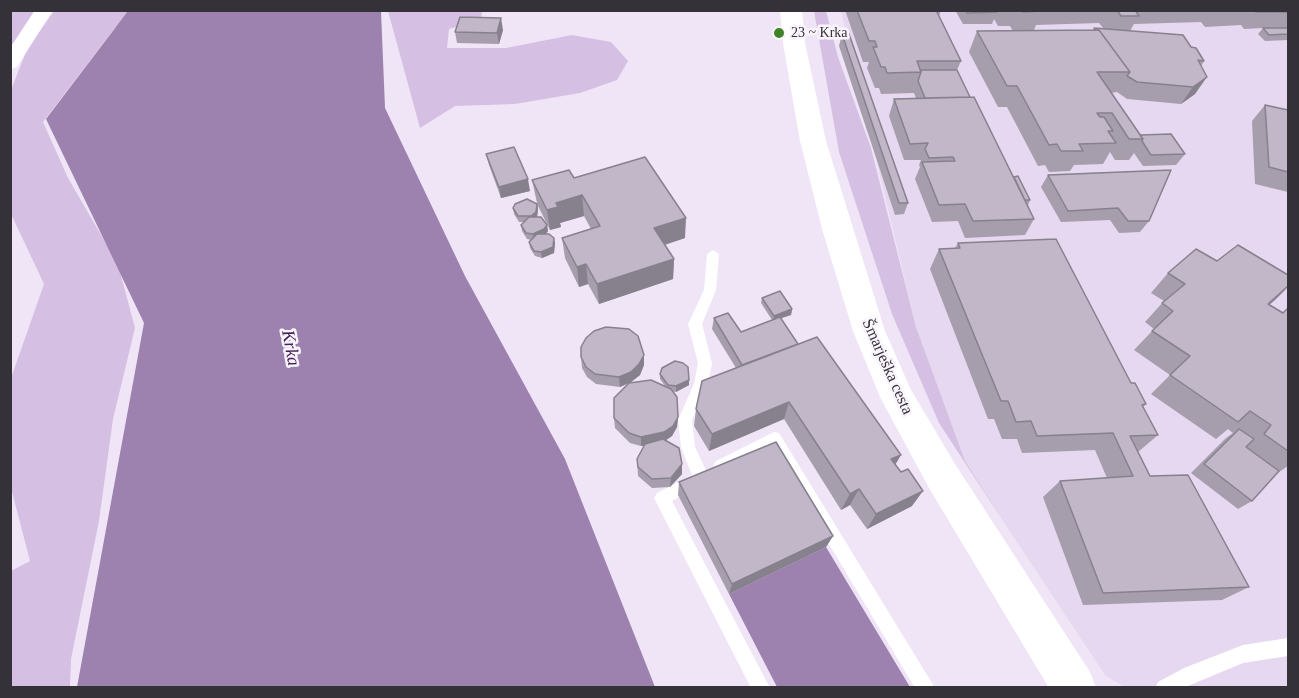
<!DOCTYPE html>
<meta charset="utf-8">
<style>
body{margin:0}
#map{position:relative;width:1299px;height:698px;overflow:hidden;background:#f0e5f7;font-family:Georgia,serif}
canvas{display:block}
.frame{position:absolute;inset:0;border:12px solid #353138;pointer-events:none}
</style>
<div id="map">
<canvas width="1299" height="698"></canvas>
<div class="frame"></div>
</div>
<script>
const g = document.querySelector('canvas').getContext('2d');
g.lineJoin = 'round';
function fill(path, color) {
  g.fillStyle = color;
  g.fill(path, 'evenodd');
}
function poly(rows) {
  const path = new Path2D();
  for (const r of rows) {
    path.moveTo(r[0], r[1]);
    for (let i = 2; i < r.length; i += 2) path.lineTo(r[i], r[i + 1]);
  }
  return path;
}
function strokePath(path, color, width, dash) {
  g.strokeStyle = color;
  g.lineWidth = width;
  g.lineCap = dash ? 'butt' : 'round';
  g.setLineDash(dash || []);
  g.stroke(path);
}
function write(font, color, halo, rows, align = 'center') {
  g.font = font + ' Georgia,serif';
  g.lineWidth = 5;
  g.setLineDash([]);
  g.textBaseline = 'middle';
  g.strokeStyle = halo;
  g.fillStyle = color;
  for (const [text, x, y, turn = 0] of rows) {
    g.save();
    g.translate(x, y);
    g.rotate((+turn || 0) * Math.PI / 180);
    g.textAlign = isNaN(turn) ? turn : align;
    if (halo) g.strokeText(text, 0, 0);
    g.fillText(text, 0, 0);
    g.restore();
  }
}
fill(poly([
 [841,11,1288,11,1288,687,1124,687,1105,675,1001,518,965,462,916,327]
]), '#e6d8f0');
fill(poly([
 [11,11,36,11,11,47],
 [54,11,134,11,114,29,43,122,68,178,118,264,135,328,113,419,99,521,71,659,70,687,11,687,11,571,30,561,11,488,10,381,44,284,11,214,11,90,27,49],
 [388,11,482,11,481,20,449,29,447,48,506,48,572,35,611,42,628,61,617,80,580,93,515,104,455,106,420,128],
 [814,11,826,11,838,57,871,148,916,327,965,461,1001,518,939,423,892,314,839,152]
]), '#d5c0e3');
fill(poly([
 [128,11,381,11,385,108,465,276,565,459,655,687,77,687,144,323,46,119],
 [826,547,910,687,777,687,729,594]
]), '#9d82af');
fill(poly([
 [713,250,719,254,716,290,702,324,712,363,708,384,692,420,695,447,709,477,706,482,672,501,770,688,751,688,654,498,657,493,692,475,681,447,678,420,694,384,698,363,688,324,704,290,707,254,713,250],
 [774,432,779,433,935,688,915,688,771,447,726,471,721,473,716,471,713,466,716,461,774,432],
 [1288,638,1288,656,1243,663,1183,688,1155,688,1158,682,1184,668,1243,645,1288,638]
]), '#fff');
fill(poly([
 [35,10,53,10,17,67,10,69,10,48,35,10]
]), '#fff');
fill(poly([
 [780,10,802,10,805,43,826,141,885,331,911,390,955,464,1090,672,1096,688,1049,688,929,488,880,397,853,331,822,229,800,141,783,43,780,10]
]), '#fff');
fill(poly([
 [845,10,941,10,939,16,961,61,957,70,970,97,1014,177,1030,200,1028,205,1034,219,1025,235,965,238,958,221,932,222,915,179,920,167,919,165,921,160,904,160,889,116,894,99,916,98,914,93,881,94,879,88,875,88,867,68,869,62,863,62],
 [955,10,1288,10,1288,40,1265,41,1258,34,1263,28,1244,29,1241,25,1205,27,1201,22,1134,24,1130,31,1191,47,1204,61,1201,66,1195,94,1181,104,1127,99,1117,92,1111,93,1140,135,1185,154,1176,165,1143,166,1134,153,1129,160,1115,160,1110,152,1103,164,1074,165,1070,171,1049,172,1045,165,1038,166,1007,107,998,107,969,52,977,31,1013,31,1010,26,998,26,994,19,992,24,963,24],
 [1099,23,1104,29,1094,28,1093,30,1034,30,1036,25],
 [503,30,499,44,457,43,455,32],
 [842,34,908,203,904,214,895,215,839,46],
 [1265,105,1288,110,1288,192,1255,184,1252,121],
 [486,154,530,191,501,198,489,165],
 [1048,175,1149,221,1140,232,1119,233,1110,220,1061,222,1041,187],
 [574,178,685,238,665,245,674,259,673,279,599,304,588,284,579,287,565,258,562,238,591,229,584,216,560,223,561,227,550,230,537,204,538,209,537,217,547,225,548,231,546,234,555,243,554,253,542,258,535,256,530,248,529,242,531,240,527,239,522,231,521,225,524,222,519,222,514,214,513,208,537,203,532,180],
 [958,243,1131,383,1146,404,1143,407,1158,435,1138,452,1150,476,1249,587,1222,600,1083,605,1043,497,1060,481,1107,478,1095,450,1022,453,1017,439,1002,439,994,419,988,419,930,269,939,249,955,248],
 [1168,273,1269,305,1283,313,1288,308,1288,466,1276,474,1252,501,1238,509,1191,473,1226,438,1233,433,1228,429,1216,439,1151,394,1170,375,1134,350,1154,329,1145,322,1164,301,1151,293],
 [762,298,792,309,791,315,780,318,798,344,895,465,912,506,867,529,850,505,841,510,784,419,709,451,694,426,696,409,736,368,712,329,714,318,741,332,772,320,761,303],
 [644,355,644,365,640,375,631,382,620,387,596,384,587,377,582,368,581,357],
 [660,374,689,380,689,385,676,392,672,391,678,417,677,427,672,436,665,441,682,464,682,474,670,487,652,488,638,476,637,459,644,446,641,446,630,443,615,428,614,418,665,386,660,379],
 [679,482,833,536,826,547,729,594,678,495]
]), '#a69dad');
fill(poly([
 [501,18,503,30,499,44,497,33],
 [1207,77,1195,94,1181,104,1193,87],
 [528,179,530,191,501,198,499,187],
 [582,195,584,216,560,223,561,227,550,230,547,210,556,203],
 [537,204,538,209,537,218,532,222,531,216],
 [686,218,685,238,654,248,654,228],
 [547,225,548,231,545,235,534,240,533,234],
 [554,238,555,243,554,253,542,258,541,252],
 [674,259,673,279,599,304,597,284],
 [586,264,588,284,579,287,577,267],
 [1288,287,1275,300,1247,324,1268,304],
 [792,309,791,315,773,321,774,316],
 [644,355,644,365,640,375,631,382,620,387,619,377],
 [689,380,689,385,676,392,676,386],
 [789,402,784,419,709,451,712,434],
 [678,417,677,427,672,436,663,442,641,446,641,437],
 [901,455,891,472,891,459],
 [682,464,682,474,670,487,671,478],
 [859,489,850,505,841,510,850,494],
 [923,491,912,506,867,529,876,514],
 [833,536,826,547,729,594,732,584]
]), '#87808d');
const building = poly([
 [857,10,936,10,961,61,917,61,921,72,887,73,885,67,881,67,873,47,877,47,875,41,869,41,857,10],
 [966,10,996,10,997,12,967,13,966,10],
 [1022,10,1042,10,1042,11,1023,12,1022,10],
 [1117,10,1135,10,1139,16,1121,16,1117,10],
 [1254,10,1288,10,1288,12,1256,12,1254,10],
 [460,17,501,18,497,33,455,32,460,17],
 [1094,28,1183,35,1191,47,1196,48,1204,61,1198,60,1207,77,1193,87,1137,82,1127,76,1130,72,1099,30,1095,30,1094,28],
 [1263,28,1288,28,1288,34,1269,35,1263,28],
 [1099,30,1130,72,1097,72,1143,139,1129,139,1112,113,1097,113,1100,117,1104,117,1113,131,1108,131,1116,143,1079,144,1083,151,1061,151,1057,144,1049,145,1017,86,1007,86,977,31,1099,30],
 [842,34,849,34,908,203,899,203,842,34],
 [921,70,957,70,970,97,925,98,918,81,921,72,921,70],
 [974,97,1034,219,973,221,965,204,939,205,922,162,955,161,953,157,929,158,925,149,928,143,910,144,894,99,974,97],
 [1265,105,1288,110,1288,172,1269,167,1265,105],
 [1171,134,1185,154,1151,155,1142,141,1143,139,1140,135,1171,134],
 [514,147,528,179,499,187,486,154,514,147],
 [645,157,686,218,654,228,674,259,597,284,586,264,577,267,562,238,600,226,582,195,556,203,558,207,547,210,532,180,569,170,574,178,645,157],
 [1171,170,1149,221,1128,221,1118,208,1068,211,1048,175,1171,170],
 [1018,176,1030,200,1025,200,1014,177,1018,176],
 [527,199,537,204,536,212,531,216,518,216,513,208,515,204,527,199],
 [529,217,541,217,547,225,544,229,533,234,526,233,521,225,529,217],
 [537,234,549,234,554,238,553,247,541,252,534,251,529,242,537,234],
 [1056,239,1131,383,1135,383,1146,404,1142,405,1158,435,1130,436,1150,476,1188,475,1249,587,1103,593,1060,481,1133,476,1113,433,1037,436,1031,421,1016,422,1008,401,1001,401,939,249,960,248,958,243,1056,239],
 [1238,245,1288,275,1288,286,1268,304,1283,313,1288,308,1288,451,1264,434,1271,425,1250,411,1238,422,1170,375,1190,356,1152,331,1173,311,1162,303,1185,284,1168,273,1196,249,1217,261,1238,245],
 [780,291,792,309,774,316,762,298,780,291],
 [728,313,741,332,780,317,798,344,742,365,714,318,728,313],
 [606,327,629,329,638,336,644,355,639,364,631,372,619,377,595,374,586,367,581,357,581,347,586,338,594,331,606,327],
 [817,337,901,455,891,459,901,472,908,469,923,491,876,514,859,489,850,494,789,402,712,434,696,409,702,381,817,337],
 [675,361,683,363,688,367,689,380,676,386,668,385,660,374,662,368,675,361],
 [651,380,671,389,677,397,678,417,673,426,664,432,641,437,629,433,614,418,614,398,629,383,651,380],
 [1239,429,1254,439,1246,447,1279,471,1252,501,1204,464,1239,429],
 [663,439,679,448,682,464,671,478,652,479,638,467,637,459,645,444,663,439],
 [776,442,833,536,732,584,679,482,776,442]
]);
fill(building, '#c1b7c9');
strokePath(building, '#87808d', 1.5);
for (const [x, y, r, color] of [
 [779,33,6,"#3f8428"]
]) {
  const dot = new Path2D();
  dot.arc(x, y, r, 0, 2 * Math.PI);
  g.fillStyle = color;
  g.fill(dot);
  strokePath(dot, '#faf5fd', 2);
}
write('14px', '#353138', '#faf5fd', [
 ["23 ~ Krka",791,33]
], 'left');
write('16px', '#353138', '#faf5fd', [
 ["Šmarješka cesta",887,367,66]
]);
write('italic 18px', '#432058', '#faf5fd', [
 ["Krka",290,348,79]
]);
</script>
